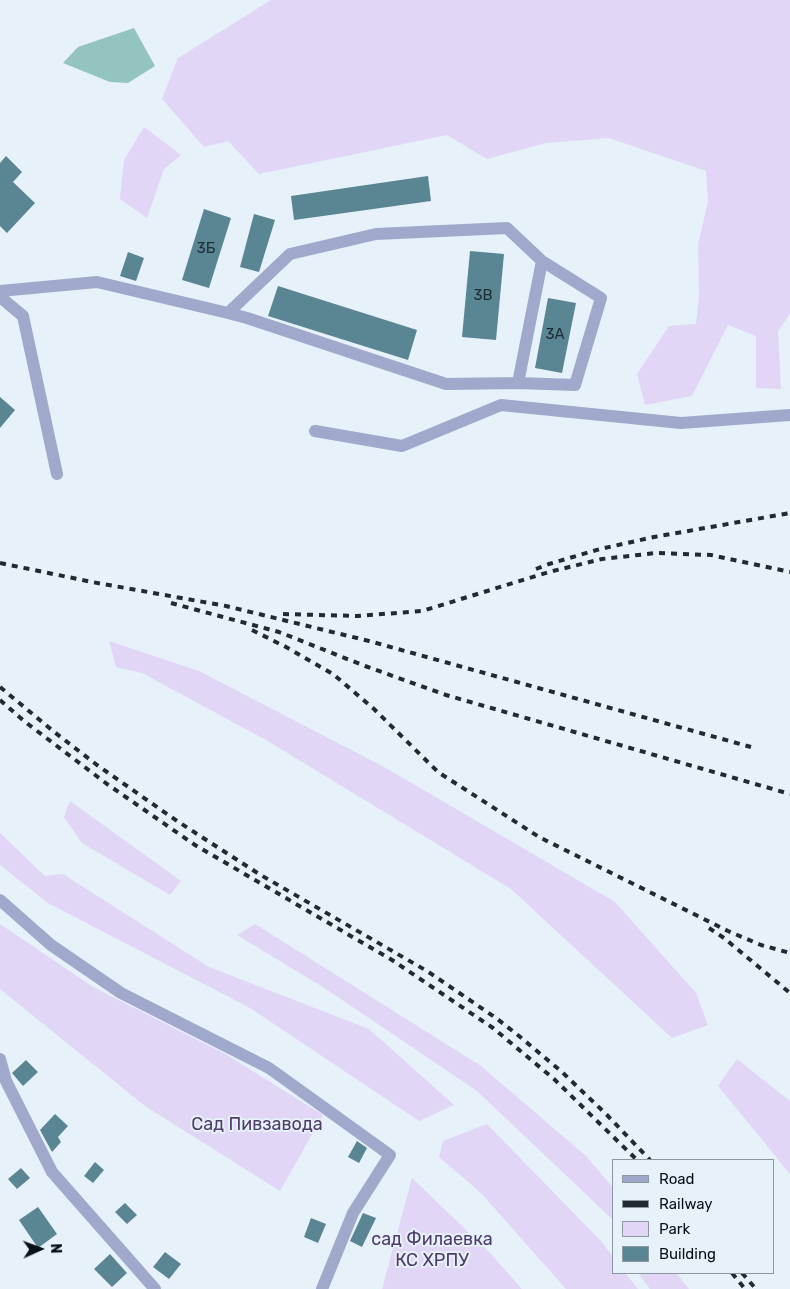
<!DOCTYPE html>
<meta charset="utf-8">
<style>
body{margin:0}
#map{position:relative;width:790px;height:1289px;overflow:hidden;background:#e6f1fa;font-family:Rubik,sans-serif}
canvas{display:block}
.legend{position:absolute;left:612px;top:1159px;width:162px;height:115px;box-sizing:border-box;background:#e6f1fa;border:1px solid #8d97a0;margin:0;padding:6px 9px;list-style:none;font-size:15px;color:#071018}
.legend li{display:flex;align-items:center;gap:10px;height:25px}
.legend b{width:25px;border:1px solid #8d97a0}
.north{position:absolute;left:15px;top:1224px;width:50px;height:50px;-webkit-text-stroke:4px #e6f1fa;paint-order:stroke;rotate:88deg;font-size:14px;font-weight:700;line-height:20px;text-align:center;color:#071018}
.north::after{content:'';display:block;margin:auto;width:18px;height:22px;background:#071018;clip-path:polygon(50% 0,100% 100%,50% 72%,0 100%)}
</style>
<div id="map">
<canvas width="790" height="1289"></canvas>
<ul class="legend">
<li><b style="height:6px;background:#a0a9cb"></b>Road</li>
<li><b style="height:6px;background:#212a33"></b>Railway</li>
<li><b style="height:14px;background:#e1d6f6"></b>Park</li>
<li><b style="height:14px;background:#5a8592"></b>Building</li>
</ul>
<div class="north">N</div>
</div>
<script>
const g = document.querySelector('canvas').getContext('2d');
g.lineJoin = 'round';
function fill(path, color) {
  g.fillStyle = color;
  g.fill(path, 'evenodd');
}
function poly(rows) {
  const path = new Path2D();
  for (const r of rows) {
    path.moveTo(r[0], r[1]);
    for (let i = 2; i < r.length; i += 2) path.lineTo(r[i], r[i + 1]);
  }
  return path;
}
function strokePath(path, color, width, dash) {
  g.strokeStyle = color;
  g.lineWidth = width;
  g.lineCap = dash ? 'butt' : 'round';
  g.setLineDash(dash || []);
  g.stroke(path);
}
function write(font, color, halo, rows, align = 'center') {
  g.font = font + ' Rubik,sans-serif';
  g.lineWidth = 4;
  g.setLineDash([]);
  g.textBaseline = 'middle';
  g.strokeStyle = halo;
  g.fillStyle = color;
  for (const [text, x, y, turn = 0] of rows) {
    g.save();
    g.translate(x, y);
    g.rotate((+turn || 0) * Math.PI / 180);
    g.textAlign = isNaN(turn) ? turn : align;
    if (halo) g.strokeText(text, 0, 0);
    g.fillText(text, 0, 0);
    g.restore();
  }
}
fill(poly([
 [271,0,790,0,790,314,778,331,781,389,756,388,756,336,728,325,692,396,645,405,637,374,669,326,696,324,699,295,698,244,708,202,706,171,609,138,546,143,487,159,447,135,259,174,228,141,204,147,162,99,178,58],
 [144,127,181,155,164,169,147,218,120,199,124,160],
 [109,641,199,671,386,768,615,902,696,993,708,1025,672,1038,511,889,266,740,142,673,116,667],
 [70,801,181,881,170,895,82,843,64,817],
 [0,833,45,876,63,874,209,967,369,1029,454,1105,419,1121,250,1008,48,903,0,865],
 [0,924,93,987,227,1055,323,1115,280,1191,145,1106,0,989],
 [255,924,481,1066,586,1156,614,1189,614,1218,612,1219,477,1091,326,989,237,935],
 [737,1059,790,1101,790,1174,718,1086],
 [487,1124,600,1240,614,1258,614,1273,625,1273,638,1289,566,1289,481,1193,439,1157,443,1141],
 [412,1178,491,1254,522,1289,382,1289],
 [638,1273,676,1273,689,1289,650,1289]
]), '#e1d6f6');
fill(poly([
 [134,28,155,66,128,83,110,82,63,63,78,47]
]), '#93c4c0');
fill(poly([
 [6,156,22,172,13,182,35,203,7,233,0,226,0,163],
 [428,176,431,201,294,220,291,196],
 [204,209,231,218,209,288,182,280],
 [254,214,275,220,259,272,240,267],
 [470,251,504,254,496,340,462,337],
 [128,252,144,258,136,281,120,276],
 [278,286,417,330,408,360,268,316],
 [548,298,576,303,562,373,535,368],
 [0,397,15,410,0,428],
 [26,1060,38,1072,23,1086,12,1073],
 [55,1114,68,1126,58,1137,61,1142,52,1152,40,1130],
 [357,1141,367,1148,359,1163,348,1157],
 [95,1162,104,1170,93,1183,84,1176],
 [21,1168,30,1178,17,1189,8,1179],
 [125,1203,137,1215,127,1224,115,1212],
 [38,1207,57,1234,38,1248,19,1220],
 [363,1213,376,1218,362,1247,350,1241],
 [311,1218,326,1224,318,1243,304,1237],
 [165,1252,181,1264,169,1279,153,1267],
 [110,1254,127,1273,112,1287,94,1269]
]), '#5a8592');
strokePath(poly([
 [0,291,97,282,228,313,247,318,446,384,518,383,542,261,507,228,376,234,290,254,228,313],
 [0,297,23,316,57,474],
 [518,383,575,385,601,298,542,261],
 [315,431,402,446,501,405,681,423,790,415],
 [0,900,51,945,121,993,269,1068,390,1155,353,1213,322,1289],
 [0,1059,6,1081,52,1172,155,1289]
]), '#a0a9cb', 12);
strokePath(poly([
 [0,563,92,582,226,606,369,641,751,747],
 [536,569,549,564,600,549,654,537,790,513],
 [171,603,279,632,365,666,446,695,790,794],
 [283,614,357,616,422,611,549,572,602,559,656,553,711,555,790,572],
 [252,630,286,647,333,674,374,709,438,772,539,837,728,931,761,945,790,953],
 [0,687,53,731,97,765,177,821,259,874,427,971,496,1018,519,1036,562,1072,607,1115,650,1160],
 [0,700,24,721,107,784,195,845,392,960,493,1028,554,1079,637,1160],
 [709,928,724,938,790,993],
 [732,1273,745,1289],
 [742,1273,756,1289]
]), '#212a33', 4, [6, 6]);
write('15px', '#1c2d36', null, [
 ["3Б",206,249],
 ["3В",483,296],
 ["3А",555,335]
]);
write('18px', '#4f3c6b', '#e6f1fa', [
 ["Сад Пивзавода",257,1125],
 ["сад Филаевка",432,1240],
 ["КС ХРПУ",432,1261]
]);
</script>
